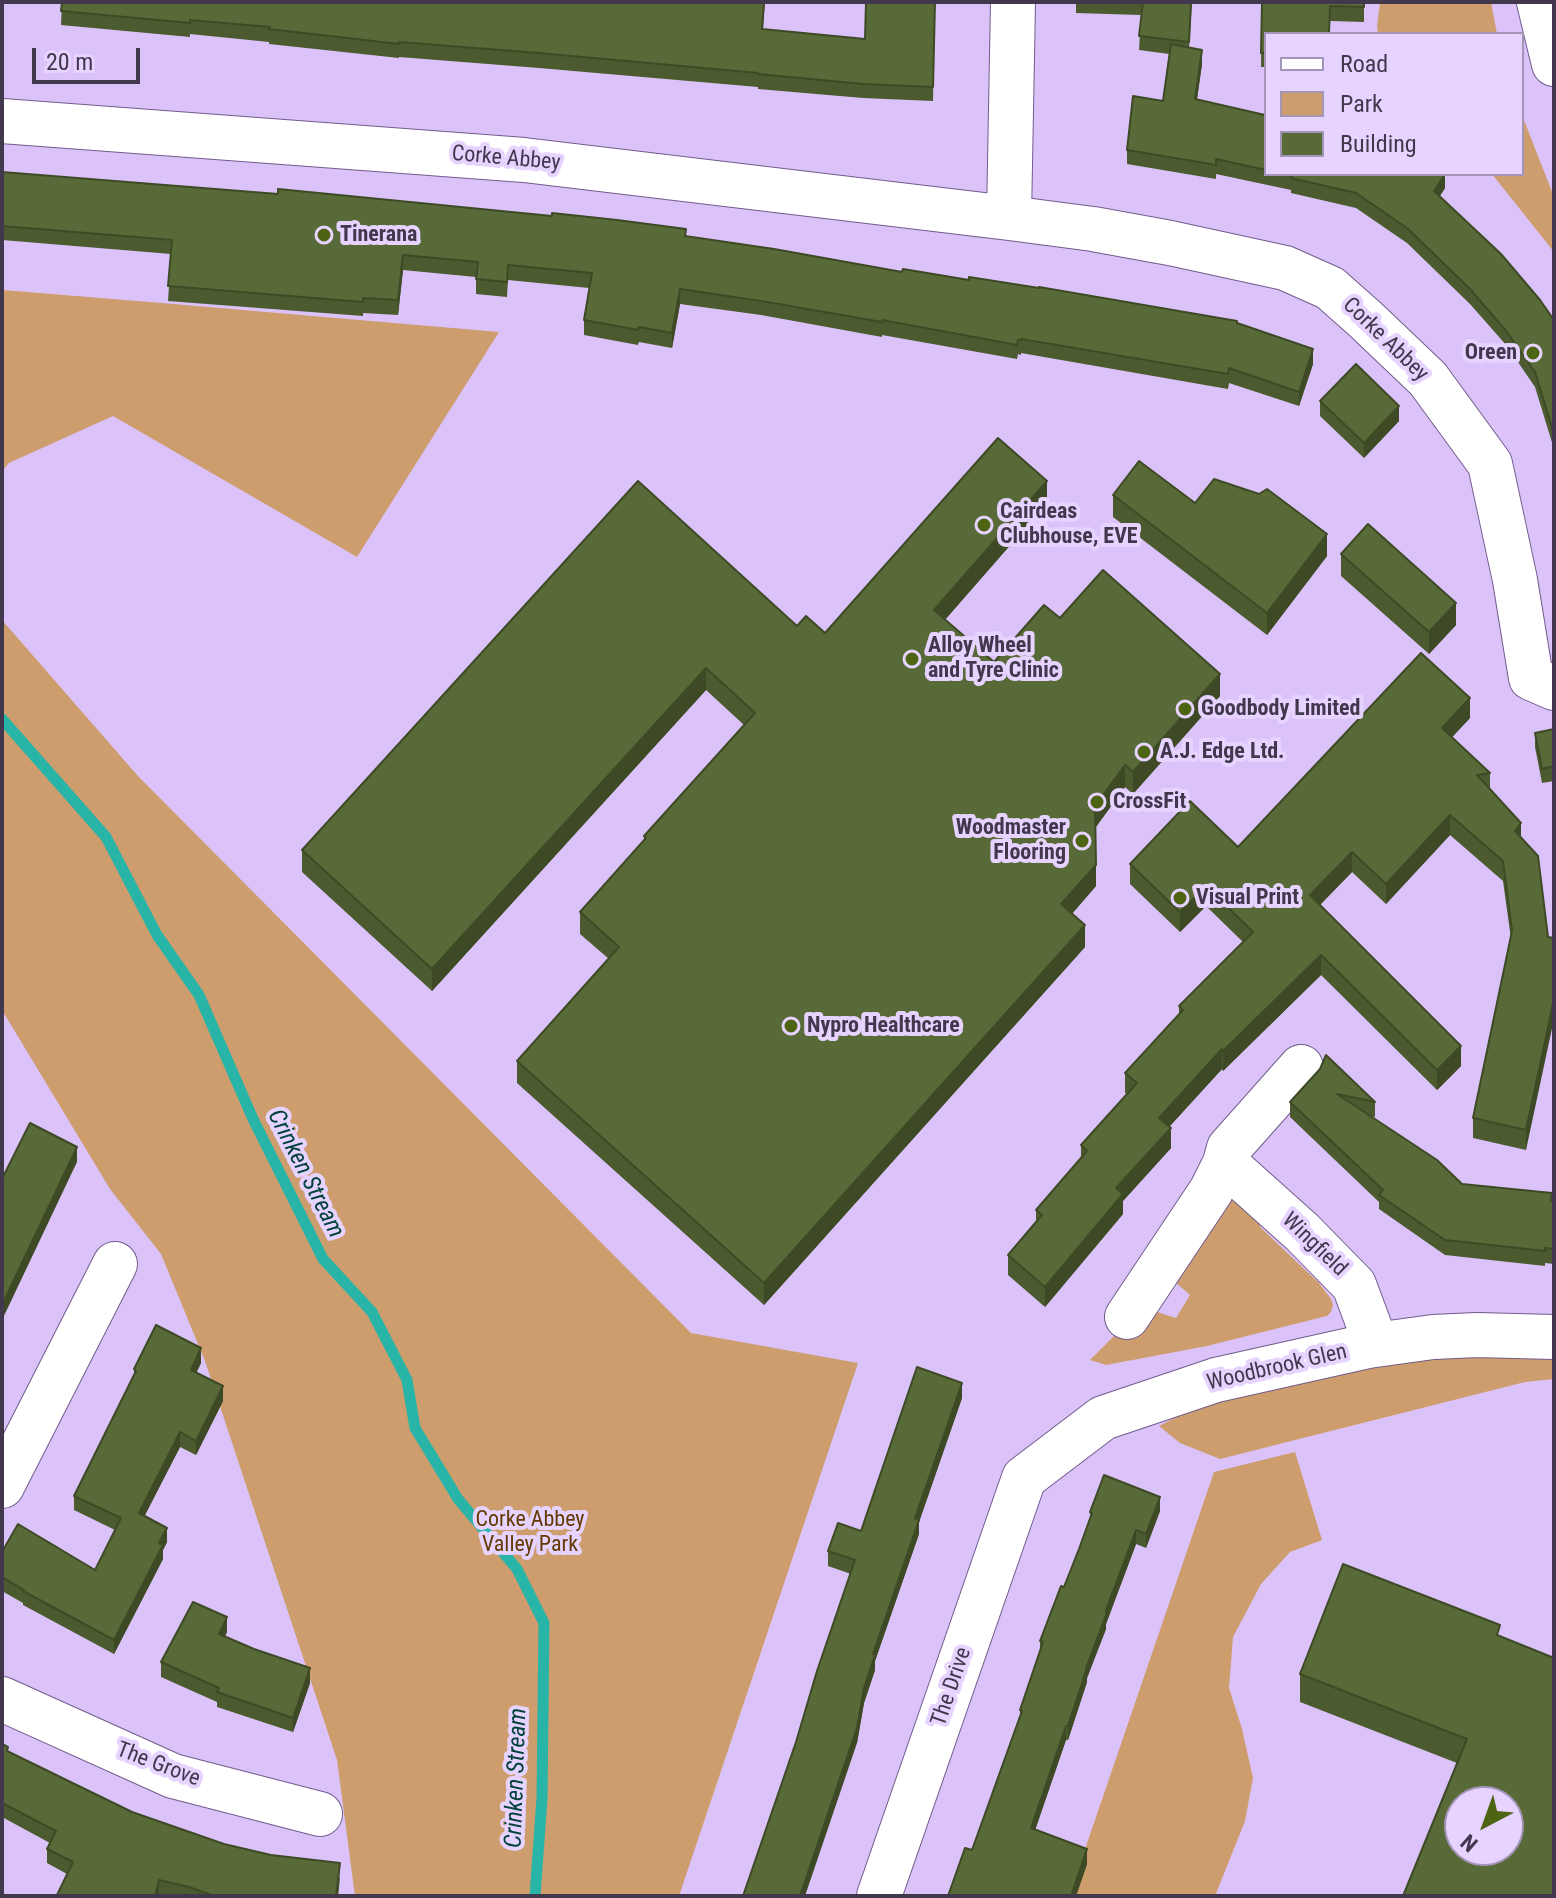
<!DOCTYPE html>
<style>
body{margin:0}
#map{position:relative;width:1556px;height:1898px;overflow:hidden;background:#dbc3f9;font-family:"Roboto Condensed",sans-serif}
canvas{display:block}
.frame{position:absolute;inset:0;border:4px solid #42384e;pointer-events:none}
.legend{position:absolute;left:1264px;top:32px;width:260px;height:144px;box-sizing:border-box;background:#e6d3ff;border:2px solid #a495b8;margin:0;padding:10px 14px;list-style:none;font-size:24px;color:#42384e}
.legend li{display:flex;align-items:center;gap:16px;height:40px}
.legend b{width:40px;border:2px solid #a495b8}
.north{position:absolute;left:1444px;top:1786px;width:80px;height:80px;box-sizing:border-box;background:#e6d3ff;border:2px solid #a495b8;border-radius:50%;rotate:221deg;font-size:22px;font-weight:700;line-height:32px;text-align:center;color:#42384e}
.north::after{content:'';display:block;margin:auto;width:28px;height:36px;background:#4d6412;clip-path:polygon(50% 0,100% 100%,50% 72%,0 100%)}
.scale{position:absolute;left:32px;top:48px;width:108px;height:36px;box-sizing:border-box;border:4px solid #42384e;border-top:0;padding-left:10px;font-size:24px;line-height:28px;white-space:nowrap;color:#42384e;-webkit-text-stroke:6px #e6d3ff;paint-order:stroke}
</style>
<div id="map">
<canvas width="1556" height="1898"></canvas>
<div class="frame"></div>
<ul class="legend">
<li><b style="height:10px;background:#fff"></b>Road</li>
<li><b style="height:22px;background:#cd9d6e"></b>Park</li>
<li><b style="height:22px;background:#586a37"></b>Building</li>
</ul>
<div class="north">N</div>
<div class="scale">20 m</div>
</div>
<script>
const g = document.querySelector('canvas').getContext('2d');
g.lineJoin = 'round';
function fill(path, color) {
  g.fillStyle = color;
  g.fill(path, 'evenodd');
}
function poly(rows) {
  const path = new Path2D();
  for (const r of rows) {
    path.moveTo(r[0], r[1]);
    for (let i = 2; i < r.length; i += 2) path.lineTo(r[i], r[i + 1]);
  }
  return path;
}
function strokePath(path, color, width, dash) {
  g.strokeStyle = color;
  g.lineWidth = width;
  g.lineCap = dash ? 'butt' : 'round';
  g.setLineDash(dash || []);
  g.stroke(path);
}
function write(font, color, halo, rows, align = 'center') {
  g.font = font + ' "Roboto Condensed",sans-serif';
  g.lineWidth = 8;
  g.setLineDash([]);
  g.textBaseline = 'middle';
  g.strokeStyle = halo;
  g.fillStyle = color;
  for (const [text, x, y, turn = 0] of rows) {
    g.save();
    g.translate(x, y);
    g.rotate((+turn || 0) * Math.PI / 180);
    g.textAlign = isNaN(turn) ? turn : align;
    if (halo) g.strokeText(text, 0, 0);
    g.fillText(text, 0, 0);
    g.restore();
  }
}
fill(poly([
 [1380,2,1491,2,1497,34,1378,34,1377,27],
 [1522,115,1554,197,1554,252,1492,174,1522,174],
 [2,290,150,302,499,332,357,557,113,416,9,463,2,471],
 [2,620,137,775,691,1333,858,1363,679,1896,355,1896,337,1760,205,1361,161,1254,110,1189,2,1010],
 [1232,1193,1261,1211,1260,1227,1319,1283,1331,1299,1333,1305,1331,1312,1327,1316,1207,1346,1106,1365,1090,1360,1125,1325,1150,1313,1157,1312,1176,1318,1190,1295,1175,1282],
 [1458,1356,1554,1359,1554,1379,1525,1382,1220,1459,1180,1443,1159,1426,1182,1414,1202,1407,1348,1370],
 [1295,1452,1322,1540,1290,1552,1261,1584,1233,1637,1229,1688,1242,1729,1253,1778,1245,1821,1215,1896,1069,1896,1214,1472]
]), '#cd9d6e');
strokePath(poly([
 [2,719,106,837,157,935,199,995,253,1119,323,1259,372,1312,407,1380,415,1428,458,1499,517,1569,544,1623,542,1798,535,1896]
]), '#28b4a6', 11);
const minor = poly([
 [1539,2,1554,64],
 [2,121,524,160,1009,218,1093,229,1170,243,1285,268,1330,288,1365,319,1428,379,1490,464,1515,580,1531,678,1554,688],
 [1009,218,1013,2],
 [1225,1163,1302,1232,1354,1285,1370,1328,1368,1346],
 [1127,1317,1211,1191,1225,1163,1229,1148,1301,1067],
 [2,1486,115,1264],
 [2,1699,173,1776,320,1814],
 [879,1896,1024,1478,1103,1418,1216,1380,1368,1346,1433,1337,1477,1335,1554,1337]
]);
strokePath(minor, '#725c8c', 46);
strokePath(minor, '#fff', 44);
fill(poly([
 [62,2,765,2,763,29,865,39,935,2,933,101,863,98,758,89,758,87,539,68,399,57,399,58,269,44,269,42,190,34,190,37,61,25],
 [1076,2,1192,2,1189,48,1202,64,1197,99,1265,115,1266,112,1266,174,1445,174,1445,188,1440,196,1554,320,1554,449,1535,387,1507,346,1470,304,1407,243,1356,208,1291,193,1291,190,1216,174,1216,179,1127,164,1127,150,1163,101,1169,54,1139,50,1141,15,1076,13],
 [1262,2,1364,2,1364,22,1330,21,1266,34,1266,67,1261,67],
 [2,172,686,236,902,272,1237,323,1313,364,1299,406,1229,383,1228,389,1021,353,1021,355,1018,354,1017,359,882,335,882,337,761,315,680,304,672,348,639,342,638,345,584,335,584,320,589,288,508,280,507,297,476,294,476,277,403,270,398,315,363,313,363,316,168,301,171,254,2,240],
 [1320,401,1399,421,1364,458,1320,416],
 [1113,495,1195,503,1327,556,1267,635,1113,517],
 [1047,503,945,620,994,662,1060,618,1220,696,1133,794,1125,787,1096,827,1096,886,1072,914,1085,947,764,1305,517,1083,517,1061,609,959,580,934,580,912,644,840,644,836,744,725,706,690,432,991,302,872,302,850,797,626,825,633],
 [1341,554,1456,625,1429,654,1341,576],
 [1470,718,1452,737,1490,773,1490,789,1521,838,1538,856,1526,1150,1473,1138,1473,1118,1511,939,1503,881,1450,835,1386,904,1352,872,1320,905,1461,1066,1437,1090,1321,975,1223,1071,1222,1069,1169,1127,1171,1148,1123,1201,1123,1214,1045,1307,1008,1275,1008,1255,1036,1223,1036,1210,1081,1158,1081,1145,1127,1094,1125,1093,1125,1073,1179,1014,1179,1006,1243,942,1206,906,1180,932,1130,884,1130,864,1238,847],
 [1554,729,1554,781,1542,783,1535,747,1535,733],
 [1320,1069,1375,1102,1375,1117,1370,1116,1462,1184,1554,1201,1554,1264,1545,1263,1545,1266,1445,1255,1379,1209,1379,1202,1290,1117,1290,1102],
 [201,1363,196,1373,223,1401,196,1455,180,1447,144,1516,167,1542,163,1550,163,1559,114,1654,23,1605,23,1603,2,1591,2,1552,95,1570,115,1530,74,1510,74,1496,134,1375,134,1369],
 [962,1398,919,1522,919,1534,875,1661,875,1670,864,1703,857,1743,796,1742,851,1574,828,1566,828,1551,861,1531],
 [1160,1511,1146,1548,1136,1544,1106,1624,1106,1629,1087,1678,1087,1682,1068,1740,1066,1740,1035,1830,1087,1864,1076,1896,948,1896,972,1850,1020,1715,1020,1710,1040,1651,1040,1641,1064,1587,1090,1520,1090,1512],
 [227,1632,225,1636,310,1683,293,1732,217,1707,217,1702,161,1677,161,1662],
 [1500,1636,1554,1658,1457,1763,1300,1702,1300,1674],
 [2,1744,8,1752,132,1812,224,1844,340,1878,338,1896,163,1896,159,1895,159,1896,57,1896,67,1874,47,1863,47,1849,50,1843,2,1817]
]), '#4c5b2f');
fill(poly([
 [1202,50,1202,64,1195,113,1195,99],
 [1445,174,1445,188,1434,205,1434,191],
 [403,255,403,270,398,315,398,300],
 [680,289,680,304,672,348,672,333],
 [1313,349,1313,364,1299,406,1299,392],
 [1399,406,1399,421,1364,458,1364,443],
 [1047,481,1047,503,934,632,934,610],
 [1327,534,1327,556,1267,635,1267,613],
 [1456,603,1456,625,1429,654,1429,632],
 [706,668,706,690,432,991,432,969],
 [1220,674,1220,696,1133,794,1133,772],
 [1470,698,1470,718,1442,748,1442,728],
 [1125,765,1125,787,1095,828,1095,806],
 [1450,815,1450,835,1386,904,1386,884],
 [1521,823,1521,843,1515,831],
 [1352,852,1352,872,1310,915,1310,895],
 [1096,865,1096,886,1061,926,1061,904],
 [1206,886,1206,906,1180,932,1180,912],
 [1085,925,1085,947,764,1305,764,1283],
 [1321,955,1321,975,1223,1071,1223,1051],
 [1554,999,1554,1019,1526,1150,1526,1130],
 [1461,1046,1461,1066,1437,1090,1437,1070],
 [1222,1049,1222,1069,1159,1138,1159,1118],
 [1171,1128,1171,1148,1123,1201,1123,1214,1045,1307,1045,1287,1116,1188],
 [77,1147,77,1162,2,1320,2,1305],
 [201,1348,201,1363,191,1384,191,1370],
 [962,1383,962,1398,919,1522,919,1534,875,1661,875,1670,864,1703,857,1743,805,1896,800,1896,915,1518],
 [223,1386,223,1401,196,1455,196,1441],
 [180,1432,180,1447,139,1527,139,1513],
 [1160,1497,1160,1511,1146,1548,1146,1534],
 [167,1528,167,1542,163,1550,163,1559,114,1654,114,1640],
 [1136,1530,1136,1544,1106,1624,1106,1629,1087,1678,1087,1682,1068,1740,1068,1726,1086,1668,1106,1610],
 [227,1617,227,1632,219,1649,219,1634],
 [310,1668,310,1683,293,1732,293,1718],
 [1066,1726,1066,1740,1031,1842,1031,1828],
 [1087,1849,1087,1864,1076,1896,1071,1896],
 [340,1863,338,1896,336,1896],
 [159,1880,159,1895,155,1896]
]), '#3e4a26');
const building = poly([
 [62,2,764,2,762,29,865,39,866,2,935,2,933,87,863,84,758,74,758,73,539,53,399,42,399,44,269,29,270,27,190,20,190,23,61,11,62,2],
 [1143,2,1191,2,1189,42,1139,36,1143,2],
 [1262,2,1364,2,1364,7,1330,6,1329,34,1266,34,1266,53,1261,53,1262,2],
 [1171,44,1202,50,1195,99,1265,115,1266,112,1266,170,1216,159,1216,165,1127,150,1133,96,1163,101,1171,44],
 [2,172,278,194,278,189,552,216,552,213,617,220,686,229,685,236,774,249,902,272,903,269,969,280,969,277,1039,288,1039,287,1237,321,1237,323,1313,349,1299,392,1229,368,1228,374,1021,339,1021,340,1018,340,1017,345,882,320,882,322,761,301,680,289,672,333,639,327,638,330,584,320,592,273,508,265,507,282,476,279,478,262,403,255,398,300,363,298,363,302,168,286,172,240,2,226,2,172],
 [1282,174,1445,174,1434,191,1501,254,1540,300,1554,320,1554,434,1535,372,1507,332,1470,289,1407,228,1356,193,1291,178,1292,176,1282,174],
 [1356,364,1399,406,1364,443,1320,401,1356,364],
 [998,438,1047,481,934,610,994,662,1044,605,1060,618,1103,570,1220,674,1133,772,1125,765,1095,806,1096,865,1061,904,1085,925,764,1283,517,1061,619,947,580,912,646,838,644,836,755,713,706,668,432,969,302,850,638,481,797,626,806,616,825,633,998,438],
 [1139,461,1195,503,1214,479,1259,494,1267,489,1327,534,1267,613,1113,495,1139,461],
 [1368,524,1456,603,1429,632,1341,554,1368,524],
 [1421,653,1470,698,1442,728,1490,773,1477,775,1521,823,1515,831,1538,856,1548,937,1554,938,1554,999,1526,1130,1473,1118,1512,931,1503,861,1450,815,1386,884,1352,852,1310,895,1461,1046,1437,1070,1321,955,1223,1051,1222,1049,1159,1118,1171,1128,1116,1188,1123,1194,1045,1287,1008,1255,1042,1215,1036,1210,1087,1151,1081,1145,1137,1083,1125,1073,1183,1010,1179,1006,1253,932,1206,886,1180,912,1130,864,1190,801,1238,847,1421,653],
 [1554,729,1554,766,1542,769,1535,733,1554,729],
 [1326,1055,1375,1102,1337,1094,1437,1160,1462,1184,1552,1193,1551,1201,1554,1201,1554,1249,1545,1248,1545,1251,1445,1240,1379,1195,1383,1190,1290,1102,1320,1069,1326,1055],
 [30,1123,77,1147,2,1305,2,1179,30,1123],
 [156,1325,201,1348,191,1370,223,1386,196,1441,180,1432,139,1513,167,1528,159,1543,163,1545,114,1640,23,1591,24,1590,2,1577,2,1552,18,1524,95,1570,121,1518,74,1496,136,1371,134,1369,156,1325],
 [917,1367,962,1383,915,1518,919,1520,873,1654,875,1655,864,1688,857,1728,800,1896,743,1896,796,1742,817,1671,855,1560,828,1551,838,1523,861,1531,917,1367],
 [1104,1475,1160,1497,1146,1534,1136,1530,1106,1610,1106,1615,1086,1668,1087,1668,1068,1726,1066,1726,1031,1828,1087,1849,1071,1896,948,1896,965,1848,972,1850,1022,1711,1020,1710,1043,1642,1040,1641,1061,1586,1064,1587,1079,1549,1092,1513,1090,1512,1104,1475],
 [1343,1564,1500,1625,1497,1635,1554,1658,1554,1896,1403,1896,1467,1739,1300,1674,1343,1564],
 [1460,1802,1508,1802,1508,1850,1460,1850,1460,1802],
 [193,1602,227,1617,219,1634,254,1649,310,1668,293,1718,217,1692,219,1688,161,1662,193,1602],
 [2,1744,8,1747,7,1751,132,1812,224,1844,271,1855,340,1863,336,1896,214,1896,189,1887,159,1880,155,1896,60,1896,57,1895,73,1862,47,1849,56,1831,2,1803,2,1744]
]);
fill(building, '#586a37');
strokePath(building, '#3e4a26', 2);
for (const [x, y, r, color] of [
 [324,235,8,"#4d6412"],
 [1533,353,8,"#4d6412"],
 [984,525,8,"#4d6412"],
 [912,659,8,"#4d6412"],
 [1185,709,8,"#4d6412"],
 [1144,752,8,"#4d6412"],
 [1097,802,8,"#4d6412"],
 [1082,841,8,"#4d6412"],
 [1180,898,8,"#4d6412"],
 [791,1026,8,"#4d6412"]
]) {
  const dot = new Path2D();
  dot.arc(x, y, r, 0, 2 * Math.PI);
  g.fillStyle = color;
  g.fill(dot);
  strokePath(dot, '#e6d3ff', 3);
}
write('22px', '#42384e', '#e6d3ff', [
 ["Corke Abbey",506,159,5],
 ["Corke Abbey",1385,340,44],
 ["Wingfield",1314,1245,44],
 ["Woodbrook Glen",1277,1368,-13],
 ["The Drive",952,1687,-71],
 ["The Grove",158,1765,21]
]);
write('bold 22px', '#42384e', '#e6d3ff', [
 ["Tinerana",340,235],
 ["Oreen",1517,353,"right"],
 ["Cairdeas",1000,512],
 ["Clubhouse, EVE",1000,537],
 ["Alloy Wheel",928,646],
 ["and Tyre Clinic",928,671],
 ["Goodbody Limited",1201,709],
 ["A.J. Edge Ltd.",1160,752],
 ["CrossFit",1113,802],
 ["Woodmaster",1066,828,"right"],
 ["Flooring",1066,853,"right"],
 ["Visual Print",1196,898],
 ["Nypro Healthcare",807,1026]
], 'left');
write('22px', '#643a02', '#e6d3ff', [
 ["Corke Abbey",530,1520],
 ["Valley Park",530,1545]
]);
write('italic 24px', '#03413b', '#e6d3ff', [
 ["Crinken Stream",305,1174,63],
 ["Crinken Stream",517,1778,-88]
]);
</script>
